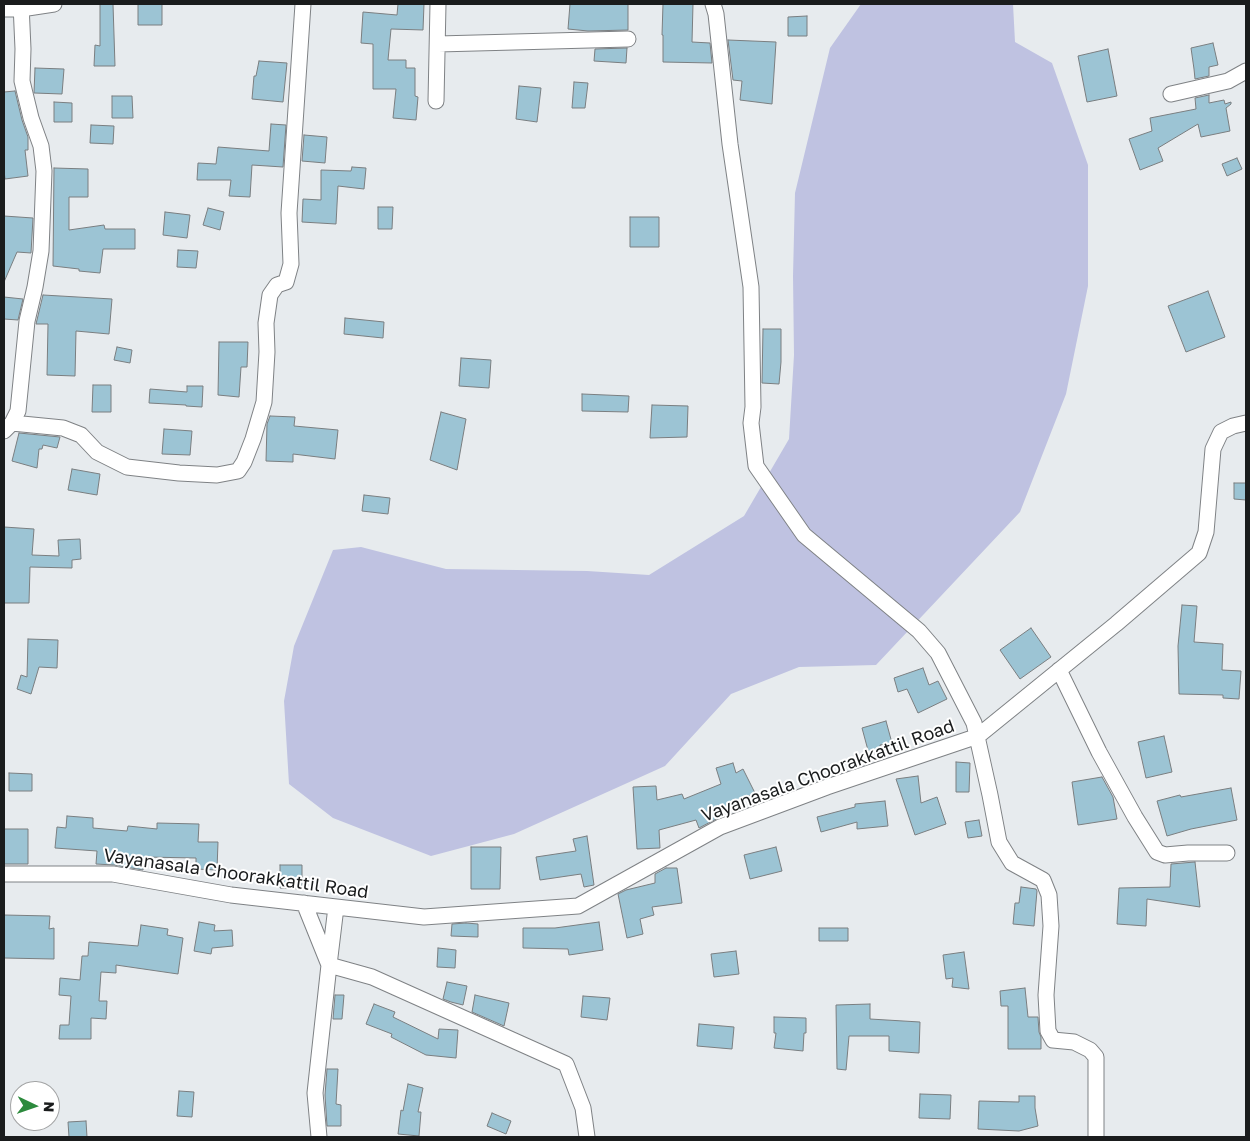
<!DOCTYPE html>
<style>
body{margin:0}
#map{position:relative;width:1250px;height:1141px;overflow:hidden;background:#e7ebee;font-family:"Golos Text",sans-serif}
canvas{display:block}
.frame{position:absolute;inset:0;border:5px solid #1a1c1d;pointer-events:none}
.north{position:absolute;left:10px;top:1081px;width:50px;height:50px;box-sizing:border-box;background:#fff;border:1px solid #a3a4a5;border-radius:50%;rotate:93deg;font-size:14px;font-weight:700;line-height:20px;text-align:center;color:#1a1c1d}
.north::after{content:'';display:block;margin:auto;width:18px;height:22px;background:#2c8a3d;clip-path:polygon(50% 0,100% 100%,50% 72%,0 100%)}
</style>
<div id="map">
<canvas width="1250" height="1141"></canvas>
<div class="frame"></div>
<div class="north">N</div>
</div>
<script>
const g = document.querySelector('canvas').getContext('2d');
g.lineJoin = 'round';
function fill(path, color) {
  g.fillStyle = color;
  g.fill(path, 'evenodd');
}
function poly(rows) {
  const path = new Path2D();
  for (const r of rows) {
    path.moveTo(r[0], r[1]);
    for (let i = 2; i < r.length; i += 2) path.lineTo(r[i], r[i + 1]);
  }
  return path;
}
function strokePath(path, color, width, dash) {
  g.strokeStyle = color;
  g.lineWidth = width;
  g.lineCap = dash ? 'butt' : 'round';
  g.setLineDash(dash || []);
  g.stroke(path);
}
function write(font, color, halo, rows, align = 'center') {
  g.font = font + ' "Golos Text",sans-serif';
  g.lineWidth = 4;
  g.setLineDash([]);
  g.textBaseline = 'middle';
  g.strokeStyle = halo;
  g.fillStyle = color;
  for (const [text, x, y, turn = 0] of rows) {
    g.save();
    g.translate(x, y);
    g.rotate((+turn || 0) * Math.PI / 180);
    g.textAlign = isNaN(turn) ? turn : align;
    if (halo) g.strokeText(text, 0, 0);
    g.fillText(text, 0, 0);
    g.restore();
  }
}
fill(poly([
 [861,4,1013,4,1015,42,1052,63,1088,165,1088,286,1066,394,1020,512,876,665,799,667,731,694,665,766,514,834,431,856,333,818,289,784,284,701,294,646,333,550,361,547,446,569,587,571,649,575,744,516,789,439,794,355,793,276,795,193,830,48]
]), '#bfc2e1');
const building = poly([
 [100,4,113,4,115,66,94,66,95,45,100,46,100,4],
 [138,4,162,4,162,25,138,25,138,4],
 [398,4,424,4,423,30,391,29,388,60,406,60,406,68,415,68,415,96,418,97,416,120,393,118,396,89,373,89,373,44,361,43,363,12,397,15,398,4],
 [570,4,628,4,628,30,588,31,568,29,570,4],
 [663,4,693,4,692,42,710,43,712,63,663,62,663,35,662,35,663,4],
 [807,16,807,36,788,36,788,17,807,16],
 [728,40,776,42,772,104,740,100,742,81,733,80,728,40],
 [1213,43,1218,65,1209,67,1209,76,1195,79,1194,69,1191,48,1213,43],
 [627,48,626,63,594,61,595,49,627,48],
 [1108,49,1117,96,1087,102,1078,56,1108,49],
 [259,61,287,63,283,102,252,99,254,76,256,76,259,61],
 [35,68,64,69,62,94,34,93,35,68],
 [574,82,588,83,585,108,572,108,574,82],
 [519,86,541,88,537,122,516,119,519,86],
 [15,91,22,120,28,137,28,150,25,150,28,176,5,179,4,171,4,92,15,91],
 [1209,95,1209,103,1224,100,1225,104,1231,102,1231,104,1226,108,1230,131,1201,137,1198,124,1158,148,1163,161,1140,170,1129,139,1152,131,1150,118,1196,109,1195,98,1209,95],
 [112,96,132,96,133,118,112,118,112,96],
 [54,102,72,103,72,122,54,122,54,102],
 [271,124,286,125,283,167,252,165,250,197,229,196,231,180,197,180,198,163,216,164,218,147,269,151,271,124],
 [91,125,114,126,113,144,90,143,91,125],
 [304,135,327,137,325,163,302,161,304,135],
 [1237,158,1242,169,1227,176,1222,164,1237,158],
 [352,167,366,168,364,189,338,186,336,224,302,222,303,199,321,200,321,170,351,171,352,167],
 [54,168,88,169,88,197,69,197,69,230,104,225,105,229,135,229,135,249,103,249,100,273,79,271,79,269,53,266,54,168],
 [378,207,393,207,392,229,378,229,378,207],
 [208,208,224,212,220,230,203,225,208,208],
 [165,212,190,215,187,238,163,235,165,212],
 [4,216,33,218,31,253,17,252,4,282,4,216],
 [630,217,659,217,659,247,630,247,630,217],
 [178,250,198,251,196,268,177,267,178,250],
 [1208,291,1225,337,1186,352,1168,306,1208,291],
 [43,295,112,299,109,334,76,331,75,376,47,375,48,324,36,324,43,295],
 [4,297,23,299,18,320,4,319,4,297],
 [345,318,384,322,383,338,344,334,345,318],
 [763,329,781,329,781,362,779,384,762,383,763,329],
 [219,342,248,342,247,367,241,367,239,397,218,395,219,342],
 [117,347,132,350,130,363,114,360,117,347],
 [461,358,491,360,489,388,459,386,461,358],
 [93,385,111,385,111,412,92,412,93,385],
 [187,386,203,386,202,407,186,406,186,405,149,403,150,389,187,392,187,386],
 [582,394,629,396,628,412,582,411,582,394],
 [652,405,688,406,687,437,650,438,652,405],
 [441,412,466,419,457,470,430,460,441,412],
 [270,416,295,417,294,426,338,430,335,459,293,454,293,462,266,461,267,424,270,416],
 [164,429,192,431,190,455,162,454,164,429],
 [19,433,60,437,57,448,43,445,42,449,39,449,37,468,12,461,19,433],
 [72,469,100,474,97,495,68,490,72,469],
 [1234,483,1246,483,1246,500,1234,499,1234,483],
 [364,495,390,498,388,514,362,511,364,495],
 [4,527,34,529,32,555,59,556,58,540,80,539,81,559,72,560,72,568,30,567,29,603,4,603,4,527],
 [1182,605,1197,606,1194,642,1223,644,1222,670,1241,671,1239,699,1223,698,1223,695,1179,694,1178,646,1182,605],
 [1031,628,1051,657,1020,679,1000,650,1031,628],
 [28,639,58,640,57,668,39,667,31,694,17,689,21,675,27,677,28,639],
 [923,668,929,685,938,681,947,699,918,713,907,689,898,692,894,678,923,668],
 [886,721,892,743,880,745,881,751,869,754,862,728,886,721],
 [1164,736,1172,772,1146,778,1138,742,1164,736],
 [956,762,970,763,969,792,956,792,956,762],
 [733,763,736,773,743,769,755,793,717,811,720,817,699,828,696,820,659,830,660,848,637,849,633,787,656,786,657,800,682,794,684,799,721,784,716,768,733,763],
 [9,773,32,774,32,791,9,791,9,773],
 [918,776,921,803,937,797,946,824,915,835,896,779,918,776],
 [1102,777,1113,797,1117,819,1078,825,1072,782,1102,777],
 [1231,788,1237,820,1191,829,1167,836,1157,801,1180,795,1181,797,1231,788],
 [885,801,888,826,857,829,857,822,821,832,817,817,855,807,855,804,885,801],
 [67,816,93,818,93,828,127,831,128,826,157,829,157,823,199,824,198,842,218,842,217,870,196,869,196,858,144,857,143,870,114,865,96,864,97,851,55,848,57,827,66,828,67,816],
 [979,820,982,836,968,838,965,822,979,820],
 [4,829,28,829,28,864,4,864,4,829],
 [587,836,594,885,584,887,581,874,540,880,536,857,576,851,573,839,587,836],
 [471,847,501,847,500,889,471,889,471,847],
 [776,847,782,871,750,879,744,855,776,847],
 [1195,862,1200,907,1147,899,1146,926,1117,924,1119,888,1170,887,1171,864,1195,862],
 [280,865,302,865,302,889,280,888,280,865],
 [666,868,677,868,682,903,652,907,654,915,640,919,643,934,627,938,618,894,626,890,655,883,655,874,666,868],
 [1021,887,1036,889,1037,891,1034,926,1013,924,1015,903,1019,903,1021,887],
 [4,915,50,916,49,929,54,928,54,959,4,958,4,915],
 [199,922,215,925,214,931,232,930,233,946,212,948,211,954,194,951,199,922],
 [599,922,603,950,569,955,568,949,523,948,523,928,555,928,599,922],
 [466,923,478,924,478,937,451,936,452,924,466,923],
 [141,925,168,929,167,935,183,938,178,974,116,965,116,973,101,972,99,1001,107,1001,106,1019,91,1018,91,1039,59,1039,60,1025,69,1025,71,996,59,995,60,978,80,980,82,956,88,956,89,942,138,946,141,925],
 [819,928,848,928,848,941,819,941,819,928],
 [438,948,456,950,455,968,437,967,438,948],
 [736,951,739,974,714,977,711,954,736,951],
 [964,952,969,989,952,987,953,978,946,979,943,955,964,952],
 [447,982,467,986,463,1005,451,1002,443,999,447,982],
 [1025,988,1028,1017,1038,1017,1039,1032,1041,1037,1041,1049,1008,1049,1008,1006,1001,1006,1000,991,1025,988],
 [335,995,344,995,342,1019,333,1019,335,995],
 [475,995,509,1003,504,1026,472,1012,475,995],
 [583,996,610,998,607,1020,581,1017,583,996],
 [374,1004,395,1012,393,1017,438,1039,439,1029,458,1030,456,1058,426,1055,391,1037,392,1034,366,1024,374,1004],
 [870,1004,870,1019,920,1022,919,1053,889,1051,889,1036,849,1036,846,1070,837,1069,836,1005,870,1004],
 [774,1017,806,1018,806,1033,804,1033,803,1051,774,1048,776,1033,774,1033,774,1017],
 [699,1024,734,1027,732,1049,697,1046,699,1024],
 [327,1069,338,1069,336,1104,341,1105,341,1126,327,1126,325,1095,327,1069],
 [408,1084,423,1088,418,1112,421,1112,419,1136,398,1134,401,1110,403,1111,408,1084],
 [179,1091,194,1092,192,1117,177,1116,179,1091],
 [920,1094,951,1095,950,1119,919,1118,920,1094],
 [1019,1096,1035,1096,1035,1108,1038,1126,1019,1131,978,1129,979,1101,1019,1102,1019,1096],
 [492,1113,511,1121,506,1134,487,1126,492,1113],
 [86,1121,87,1137,69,1137,68,1122,86,1121]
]);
fill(building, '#9cc4d4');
strokePath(building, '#7a7e80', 1);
const minor = poly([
 [713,4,716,14,730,144,751,287,753,407,751,423,756,466,804,535,919,631,938,653,974,723,990,795,999,842,1012,863,1043,880,1049,895,1051,926,1046,995,1048,1031,1053,1040,1074,1042,1090,1050,1096,1057,1096,1137],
 [4,9,21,9,54,4],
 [438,44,628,39],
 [1171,94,1228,81,1246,71],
 [436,101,438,4],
 [12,423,63,428,81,435,97,452,127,467,179,473,217,475,238,471,244,462,253,439,264,402,267,352,266,323,270,295,277,285,286,282,291,264,289,213,303,4],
 [4,431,12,423,18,411,27,321,35,287,41,251,44,171,41,146,31,118,22,81,23,49,21,4],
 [1059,670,1099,752,1135,817,1157,852,1165,855,1188,853,1227,853],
 [4,874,113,874,231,895,424,917,578,906,720,827,827,787,978,736,1116,624,1199,553,1206,532,1213,449,1221,432,1233,426,1246,423],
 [304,903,329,965,315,1093,319,1137],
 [336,907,329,965,372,977,566,1064,583,1108,587,1137]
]);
strokePath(minor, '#7f8285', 17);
strokePath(minor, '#fff', 15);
write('18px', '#1a1c1d', '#fff', [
 ["Vayanasala Choorakkattil Road",828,771,-20],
 ["Vayanasala Choorakkattil Road",236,874,8]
]);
</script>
